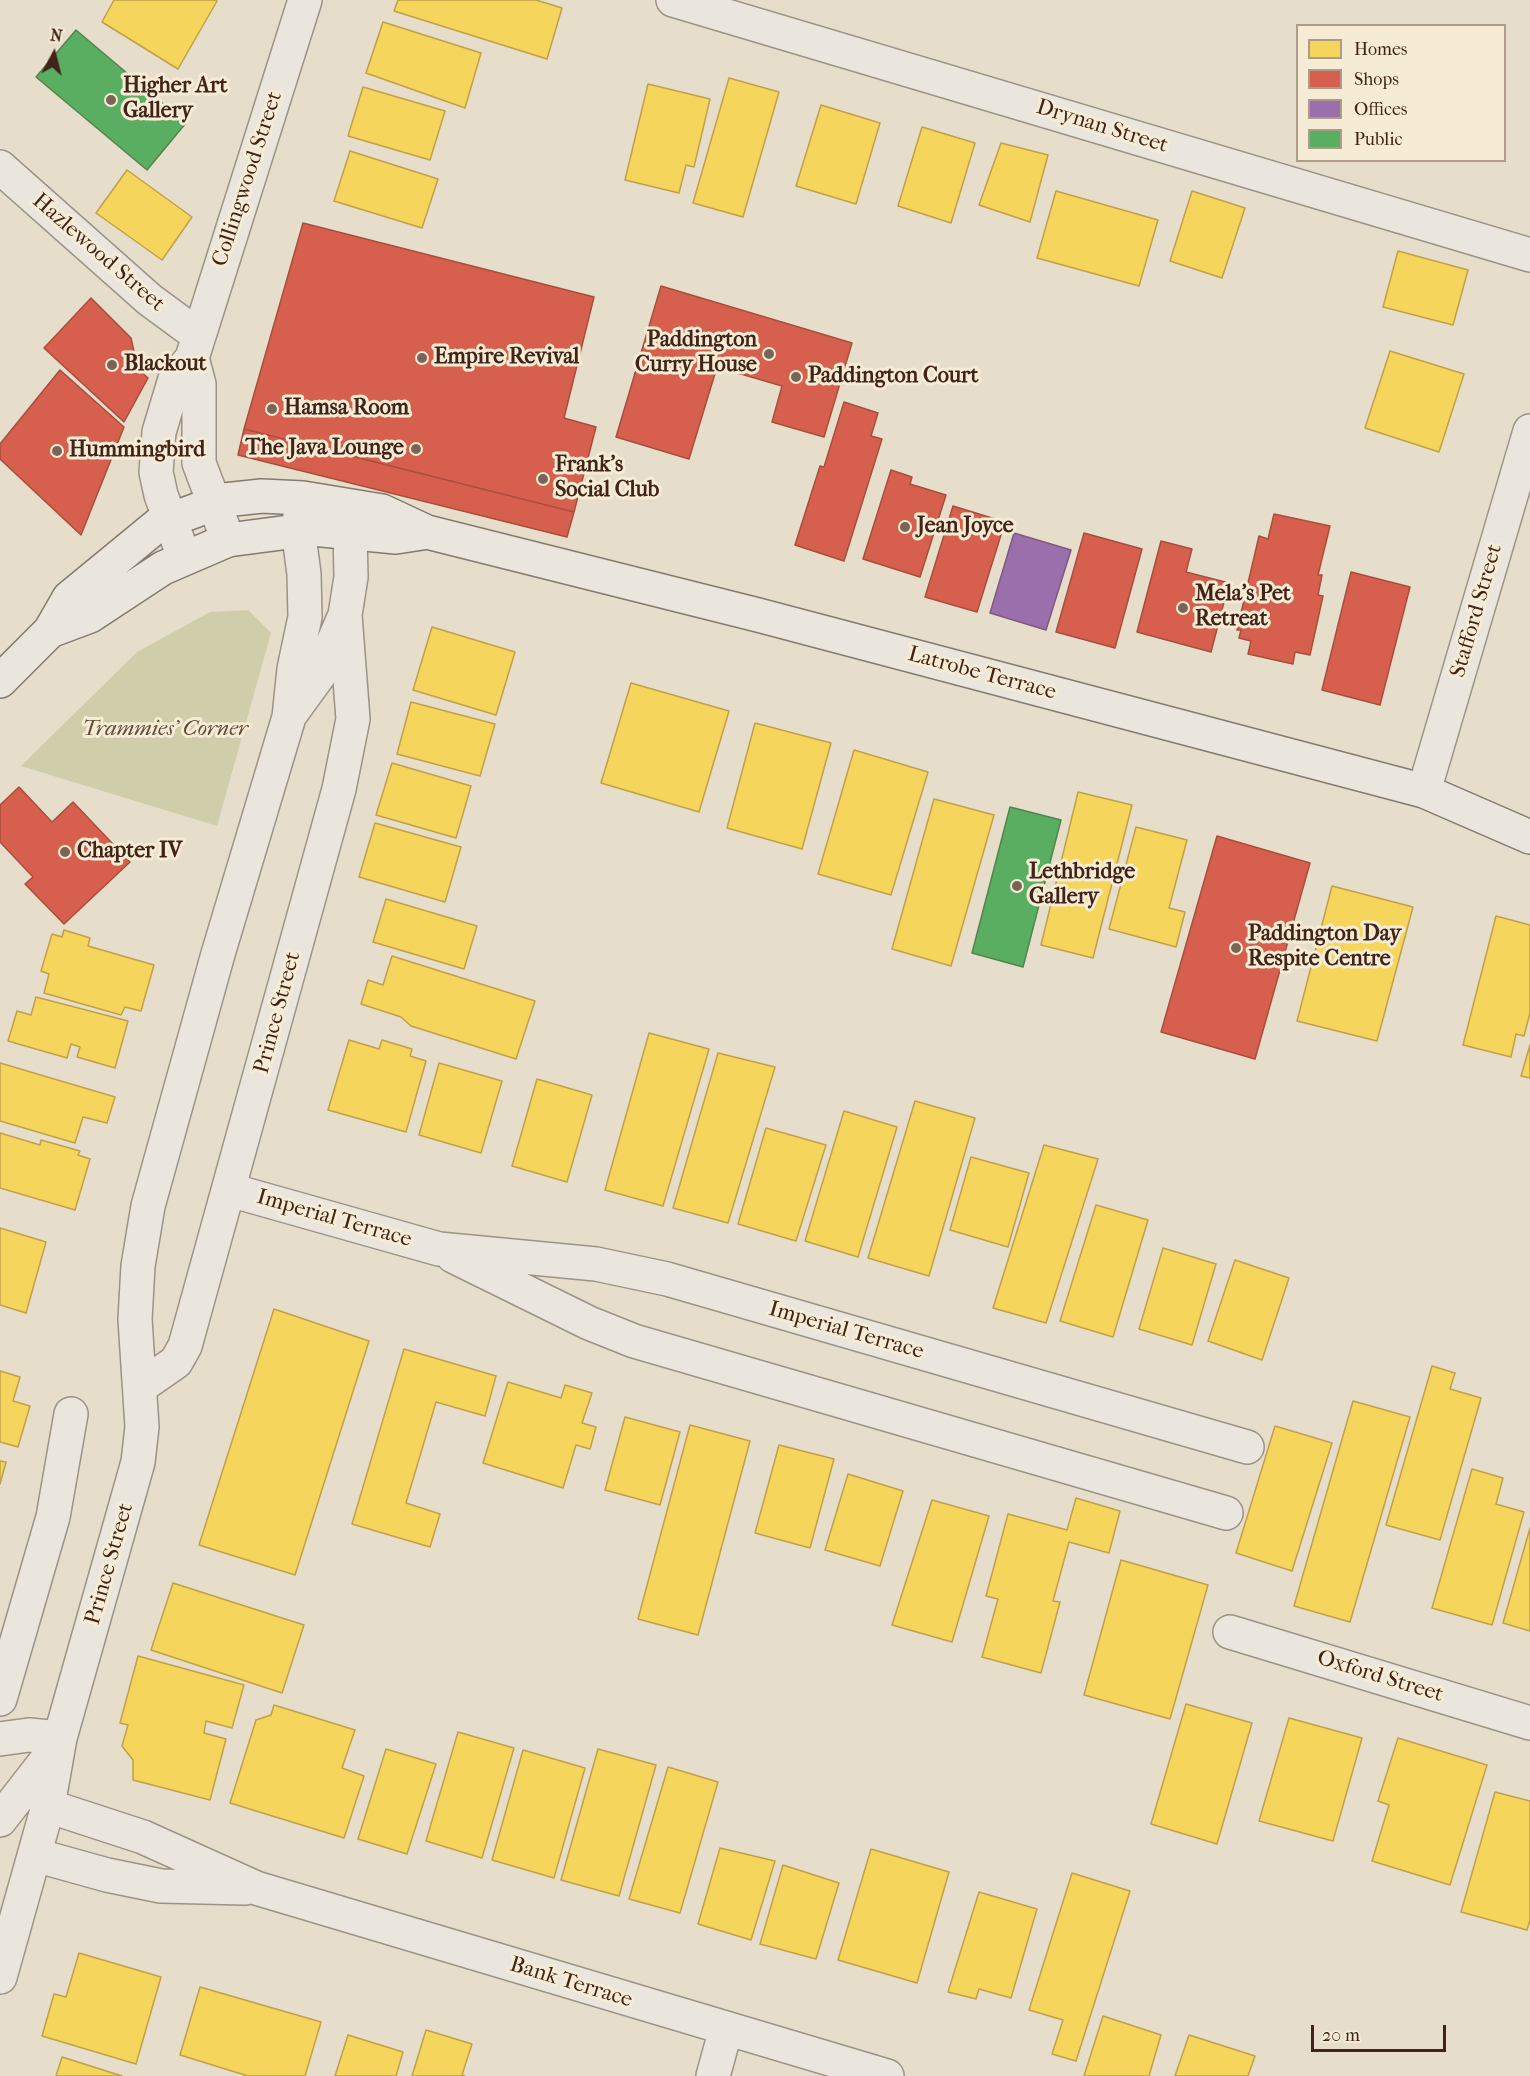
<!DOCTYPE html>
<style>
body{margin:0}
#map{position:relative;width:1530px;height:2076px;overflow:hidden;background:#e6ddca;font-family:"IM FELL French Canon",serif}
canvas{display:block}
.legend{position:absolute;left:1296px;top:24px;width:210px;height:138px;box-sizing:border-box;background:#f6ecd5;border:2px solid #ae9c89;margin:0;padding:8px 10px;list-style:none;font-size:18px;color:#412318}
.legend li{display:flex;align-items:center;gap:12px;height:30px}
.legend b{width:30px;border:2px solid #ae9c89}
.north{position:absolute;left:24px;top:24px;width:60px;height:60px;-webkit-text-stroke:4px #f6ecd5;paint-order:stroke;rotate:7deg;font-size:16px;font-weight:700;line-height:24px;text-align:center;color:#412318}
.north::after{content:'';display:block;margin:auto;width:21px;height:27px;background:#412318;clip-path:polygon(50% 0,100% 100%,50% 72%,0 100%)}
.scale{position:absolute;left:1311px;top:2025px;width:135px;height:27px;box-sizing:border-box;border:3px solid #412318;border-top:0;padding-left:8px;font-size:18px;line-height:21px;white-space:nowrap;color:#412318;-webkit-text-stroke:4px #f6ecd5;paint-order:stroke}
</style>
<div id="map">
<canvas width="1530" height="2076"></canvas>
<ul class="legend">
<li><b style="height:16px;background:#f6d55c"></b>Homes</li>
<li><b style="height:16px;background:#d6604d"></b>Shops</li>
<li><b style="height:16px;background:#9970ab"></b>Offices</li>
<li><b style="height:16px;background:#5aae61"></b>Public</li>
</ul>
<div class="north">N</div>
<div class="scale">20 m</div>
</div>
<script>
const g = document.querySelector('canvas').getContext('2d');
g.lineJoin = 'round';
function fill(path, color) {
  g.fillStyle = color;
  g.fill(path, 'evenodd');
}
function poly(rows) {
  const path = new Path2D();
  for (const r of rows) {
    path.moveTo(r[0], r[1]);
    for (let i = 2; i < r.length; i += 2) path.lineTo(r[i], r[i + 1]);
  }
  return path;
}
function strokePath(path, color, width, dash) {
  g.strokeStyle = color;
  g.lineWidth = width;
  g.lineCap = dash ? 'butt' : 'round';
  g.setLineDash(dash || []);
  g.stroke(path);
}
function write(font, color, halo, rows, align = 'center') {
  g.font = font + ' "IM FELL French Canon",serif';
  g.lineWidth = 6;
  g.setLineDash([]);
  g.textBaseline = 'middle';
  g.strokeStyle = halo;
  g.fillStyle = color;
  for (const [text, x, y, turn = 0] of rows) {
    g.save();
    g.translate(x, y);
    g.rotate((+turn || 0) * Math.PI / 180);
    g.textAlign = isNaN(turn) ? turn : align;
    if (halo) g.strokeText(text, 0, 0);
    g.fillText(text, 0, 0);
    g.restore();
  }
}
fill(poly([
 [248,610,271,633,217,826,21,766,137,652,210,612]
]), '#d0ceaa');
const homes = poly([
 [114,0,215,0,217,1,178,69,102,22,114,0],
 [398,0,536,0,562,8,547,59,394,11,398,0],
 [383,22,481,53,465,108,366,73,383,22],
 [729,78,779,92,743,217,693,203,729,78],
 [648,84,710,99,694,167,686,165,679,193,625,180,648,84],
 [363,87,445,111,430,160,348,136,363,87],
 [821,105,880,123,856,204,796,186,821,105],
 [922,127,975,143,951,223,898,206,922,127],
 [1001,143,1048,155,1030,222,979,205,1001,143],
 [350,151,438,179,422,228,334,201,350,151],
 [127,170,192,217,162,260,96,213,127,170],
 [1056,191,1158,220,1139,286,1037,258,1056,191],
 [1192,191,1245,208,1222,278,1170,261,1192,191],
 [1398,251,1468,270,1453,325,1383,307,1398,251],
 [1390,351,1464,374,1439,452,1365,428,1390,351],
 [432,627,515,652,496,715,413,690,432,627],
 [631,683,729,711,699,812,601,783,631,683],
 [411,702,495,724,480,776,397,754,411,702],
 [755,723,831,743,802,849,727,828,755,723],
 [854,750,928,772,891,895,818,874,854,750],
 [392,763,471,786,456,838,376,815,392,763],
 [1078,792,1132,805,1093,958,1041,945,1078,792],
 [934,799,994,815,951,966,892,949,934,799],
 [375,823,461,847,445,902,359,877,375,823],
 [1136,827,1187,840,1169,908,1185,912,1176,947,1109,929,1136,827],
 [1332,886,1413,907,1377,1041,1297,1021,1332,886],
 [386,899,477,926,464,969,373,942,386,899],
 [1496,916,1530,925,1530,1013,1524,1036,1516,1034,1511,1057,1463,1045,1496,916],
 [64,930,90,938,88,946,154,965,141,1011,125,1007,121,1015,44,993,49,974,41,971,52,934,62,937,64,930],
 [392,956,535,1001,516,1059,411,1026,401,1017,361,1004,368,980,383,985,392,956],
 [36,997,128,1021,115,1068,77,1057,80,1047,71,1044,67,1058,8,1041,17,1011,31,1015,36,997],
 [649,1033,709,1049,663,1206,605,1190,649,1033],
 [349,1040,379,1049,382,1040,412,1049,410,1056,426,1061,406,1132,328,1110,349,1040],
 [1530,1045,1530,1078,1521,1076,1530,1045],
 [718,1053,775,1067,728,1223,673,1208,718,1053],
 [0,1063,115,1097,107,1123,83,1117,75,1143,0,1121,0,1063],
 [439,1063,502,1081,481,1153,419,1135,439,1063],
 [537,1079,592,1095,567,1182,512,1166,537,1079],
 [915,1101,975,1118,929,1276,868,1258,915,1101],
 [844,1111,897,1127,858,1257,805,1241,844,1111],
 [766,1128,826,1145,796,1241,738,1224,766,1128],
 [0,1133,40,1145,41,1140,80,1151,78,1155,90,1159,75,1210,0,1188,0,1133],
 [1044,1145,1098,1159,1046,1323,993,1308,1044,1145],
 [971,1157,1029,1173,1008,1247,950,1230,971,1157],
 [1096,1205,1148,1220,1113,1337,1060,1321,1096,1205],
 [0,1228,46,1242,26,1313,0,1305,0,1228],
 [1163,1248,1216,1264,1192,1345,1139,1329,1163,1248],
 [1235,1260,1289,1278,1262,1360,1208,1341,1235,1260],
 [274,1309,369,1341,295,1575,199,1545,274,1309],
 [404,1349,496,1376,485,1416,436,1402,406,1503,440,1514,430,1547,352,1524,404,1349],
 [1432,1366,1455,1373,1450,1389,1481,1398,1440,1540,1386,1525,1432,1366],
 [0,1371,20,1377,13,1401,30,1406,18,1447,0,1442,0,1371],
 [508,1382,561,1398,565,1385,592,1393,582,1423,596,1427,590,1449,576,1445,563,1488,483,1463,508,1382],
 [1353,1401,1410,1417,1350,1622,1294,1606,1353,1401],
 [625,1417,680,1432,660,1505,605,1490,625,1417],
 [690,1425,750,1441,698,1635,638,1619,690,1425],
 [1275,1426,1332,1443,1292,1571,1236,1553,1275,1426],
 [779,1445,834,1459,810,1548,755,1533,779,1445],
 [0,1461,6,1462,0,1484,0,1461],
 [1472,1469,1503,1478,1496,1504,1524,1512,1492,1625,1432,1608,1472,1469],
 [848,1474,903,1491,880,1566,825,1550,848,1474],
 [1076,1498,1120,1511,1109,1553,1069,1542,1053,1601,1060,1602,1041,1673,982,1657,998,1599,986,1596,1008,1514,1067,1530,1076,1498],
 [932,1500,989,1516,952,1642,892,1625,932,1500],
 [1530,1528,1530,1631,1503,1623,1530,1528],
 [1121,1560,1208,1585,1170,1719,1084,1695,1121,1560],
 [173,1583,304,1625,282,1693,151,1650,173,1583],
 [138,1656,244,1685,232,1728,206,1721,204,1733,226,1739,210,1800,133,1780,133,1760,122,1746,128,1725,120,1723,138,1656],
 [1186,1704,1252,1723,1217,1844,1151,1824,1186,1704],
 [274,1705,355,1730,342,1768,364,1776,344,1838,230,1803,256,1720,271,1715,274,1705],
 [1289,1718,1362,1738,1333,1841,1259,1821,1289,1718],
 [458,1732,514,1748,482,1858,426,1841,458,1732],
 [1398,1738,1487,1765,1450,1885,1372,1861,1389,1805,1378,1801,1398,1738],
 [386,1749,436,1764,407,1854,358,1839,386,1749],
 [598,1749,656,1765,619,1896,561,1880,598,1749],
 [523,1750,585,1768,554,1878,492,1860,523,1750],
 [668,1767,718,1782,680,1913,629,1899,668,1767],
 [1495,1792,1530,1801,1530,1920,1527,1930,1461,1912,1495,1792],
 [720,1848,775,1861,751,1940,698,1924,720,1848],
 [871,1849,949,1872,917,1983,838,1960,871,1849],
 [783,1865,839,1883,816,1959,760,1944,783,1865],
 [1072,1873,1130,1891,1076,2061,1052,2054,1063,2020,1029,2010,1072,1873],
 [979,1892,1037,1909,1011,1998,979,1989,976,1999,948,1992,979,1892],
 [79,1953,161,1977,136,2064,42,2036,54,1994,66,1997,79,1953],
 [200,1987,321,2022,305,2076,248,2076,180,2055,200,1987],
 [1103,2016,1161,2035,1149,2076,1084,2076,1103,2016],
 [426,2030,472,2044,462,2075,465,2076,412,2076,426,2030],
 [348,2035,403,2052,396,2076,335,2076,348,2035],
 [1189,2035,1255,2056,1248,2076,1175,2076,1189,2035],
 [62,2057,122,2076,56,2076,62,2057]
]);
fill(homes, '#f6d55c');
strokePath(homes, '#c0a048', 1.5);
const shops = poly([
 [303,223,594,297,564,418,596,427,574,512,244,429,303,223],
 [661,286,852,343,824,437,772,422,782,386,717,367,689,459,616,437,661,286],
 [91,298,131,338,138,369,148,378,124,422,44,348,91,298],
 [60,370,124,427,81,535,0,459,0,444,60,370],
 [844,402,878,413,871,436,882,439,844,561,795,545,820,466,824,467,844,402],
 [244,429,574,512,567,537,238,455,244,429],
 [891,470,912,477,910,484,946,495,920,577,863,559,891,470],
 [953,506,1005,522,977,612,925,597,953,506],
 [1274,514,1330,526,1318,575,1322,575,1318,595,1323,596,1310,655,1295,652,1293,664,1248,654,1251,641,1239,638,1241,630,1237,630,1259,536,1268,539,1274,514],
 [1084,533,1142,549,1115,648,1056,632,1084,533],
 [1161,541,1192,549,1186,572,1229,583,1211,652,1137,632,1161,541],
 [1351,572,1410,587,1380,705,1322,690,1351,572],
 [19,787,52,822,73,802,130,862,64,924,25,884,33,877,0,842,0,805,19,787],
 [1217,836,1310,863,1255,1059,1161,1032,1217,836]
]);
fill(shops, '#d6604d');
strokePath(shops, '#a94e3d', 1.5);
const offices = poly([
 [1014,533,1071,550,1046,630,990,613,1014,533]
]);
fill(offices, '#9970ab');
strokePath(offices, '#7f597f', 1.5);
const public = poly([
 [76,30,186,123,147,170,36,77,76,30],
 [1010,807,1061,820,1023,967,972,953,1010,807]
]);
fill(public, '#5aae61');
strokePath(public, '#52844b', 1.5);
const street = poly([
 [673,0,1530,255],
 [0,167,150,300,199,336],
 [192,358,199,384,199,463,228,540],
 [184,557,161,495,156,472,159,432,175,379,192,358,305,0],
 [290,715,319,675,345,615,351,577,350,531,345,506],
 [1424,791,1530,431],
 [230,1190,439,1249,596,1264,667,1279,1247,1447],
 [453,1256,589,1323,634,1341,1226,1513],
 [140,1387,176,1362,185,1346,339,789,353,719,345,615],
 [1230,1632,1530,1723],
 [0,1699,53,1517,71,1414],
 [0,1739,29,1735,60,1738],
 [48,1806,143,1837,256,1888,887,2076],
 [0,1820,56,1748],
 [35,1855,107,1875,161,1886,245,1888],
 [0,1977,48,1806,60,1738,138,1462,142,1427,135,1319,138,1266,148,1206,218,954,289,717,294,669,305,617,304,574,298,529,302,503],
 [713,2076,726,2029]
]);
const secondary = poly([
 [50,631,90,616,163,568,228,540,312,529,396,537,422,533],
 [0,681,50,631,69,598,159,524,224,500,262,496,303,498,382,511,427,532,758,615,1424,791,1530,837]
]);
strokePath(street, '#9c9387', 36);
strokePath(secondary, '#847a6f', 36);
strokePath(street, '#eae6dd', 33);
strokePath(secondary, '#eae6dd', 33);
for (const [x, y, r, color] of [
 [111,100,6,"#7b6456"],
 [769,354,6,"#7b6456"],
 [422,358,6,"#7b6456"],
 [112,365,6,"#7b6456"],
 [796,377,6,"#7b6456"],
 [272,409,6,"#7b6456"],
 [416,449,6,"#7b6456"],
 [57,451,6,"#7b6456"],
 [543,479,6,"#7b6456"],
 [905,527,6,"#7b6456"],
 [1183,608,6,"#7b6456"],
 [65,852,6,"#7b6456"],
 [1017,886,6,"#7b6456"],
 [1236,948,6,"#7b6456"]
]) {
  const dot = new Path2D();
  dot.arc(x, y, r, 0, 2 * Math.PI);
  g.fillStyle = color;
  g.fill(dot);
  strokePath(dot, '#f6ecd5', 2);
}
write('bold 22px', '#412318', '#f6ecd5', [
 ["Higher Art",123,87],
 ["Gallery",123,112],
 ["Paddington",757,341,"right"],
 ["Curry House",757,366,"right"],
 ["Empire Revival",434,358],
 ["Blackout",124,365],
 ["Paddington Court",808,377],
 ["Hamsa Room",284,409],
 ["The Java Lounge",404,449,"right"],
 ["Hummingbird",69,451],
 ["Frank's",555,466],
 ["Social Club",555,491],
 ["Jean Joyce",917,527],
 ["Mela's Pet",1195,595],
 ["Retreat",1195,620],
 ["Chapter IV",77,852],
 ["Lethbridge",1029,873],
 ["Gallery",1029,898],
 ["Paddington Day",1248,935],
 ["Respite Centre",1248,960]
], 'left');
write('22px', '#412318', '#f6ecd5', [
 ["Drynan Street",1102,127,17],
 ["Collingwood Street",248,179,-72],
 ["Hazlewood Street",98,253,41],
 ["Stafford Street",1477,611,-74],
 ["Latrobe Terrace",982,674,15],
 ["Prince Street",278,1013,-75],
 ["Imperial Terrace",334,1219,16],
 ["Imperial Terrace",846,1331,16],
 ["Prince Street",110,1564,-74],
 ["Oxford Street",1380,1677,17],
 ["Bank Terrace",571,1983,17]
]);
write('italic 22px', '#604b36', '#f6ecd5', [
 ["Trammies' Corner",165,730]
]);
</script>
